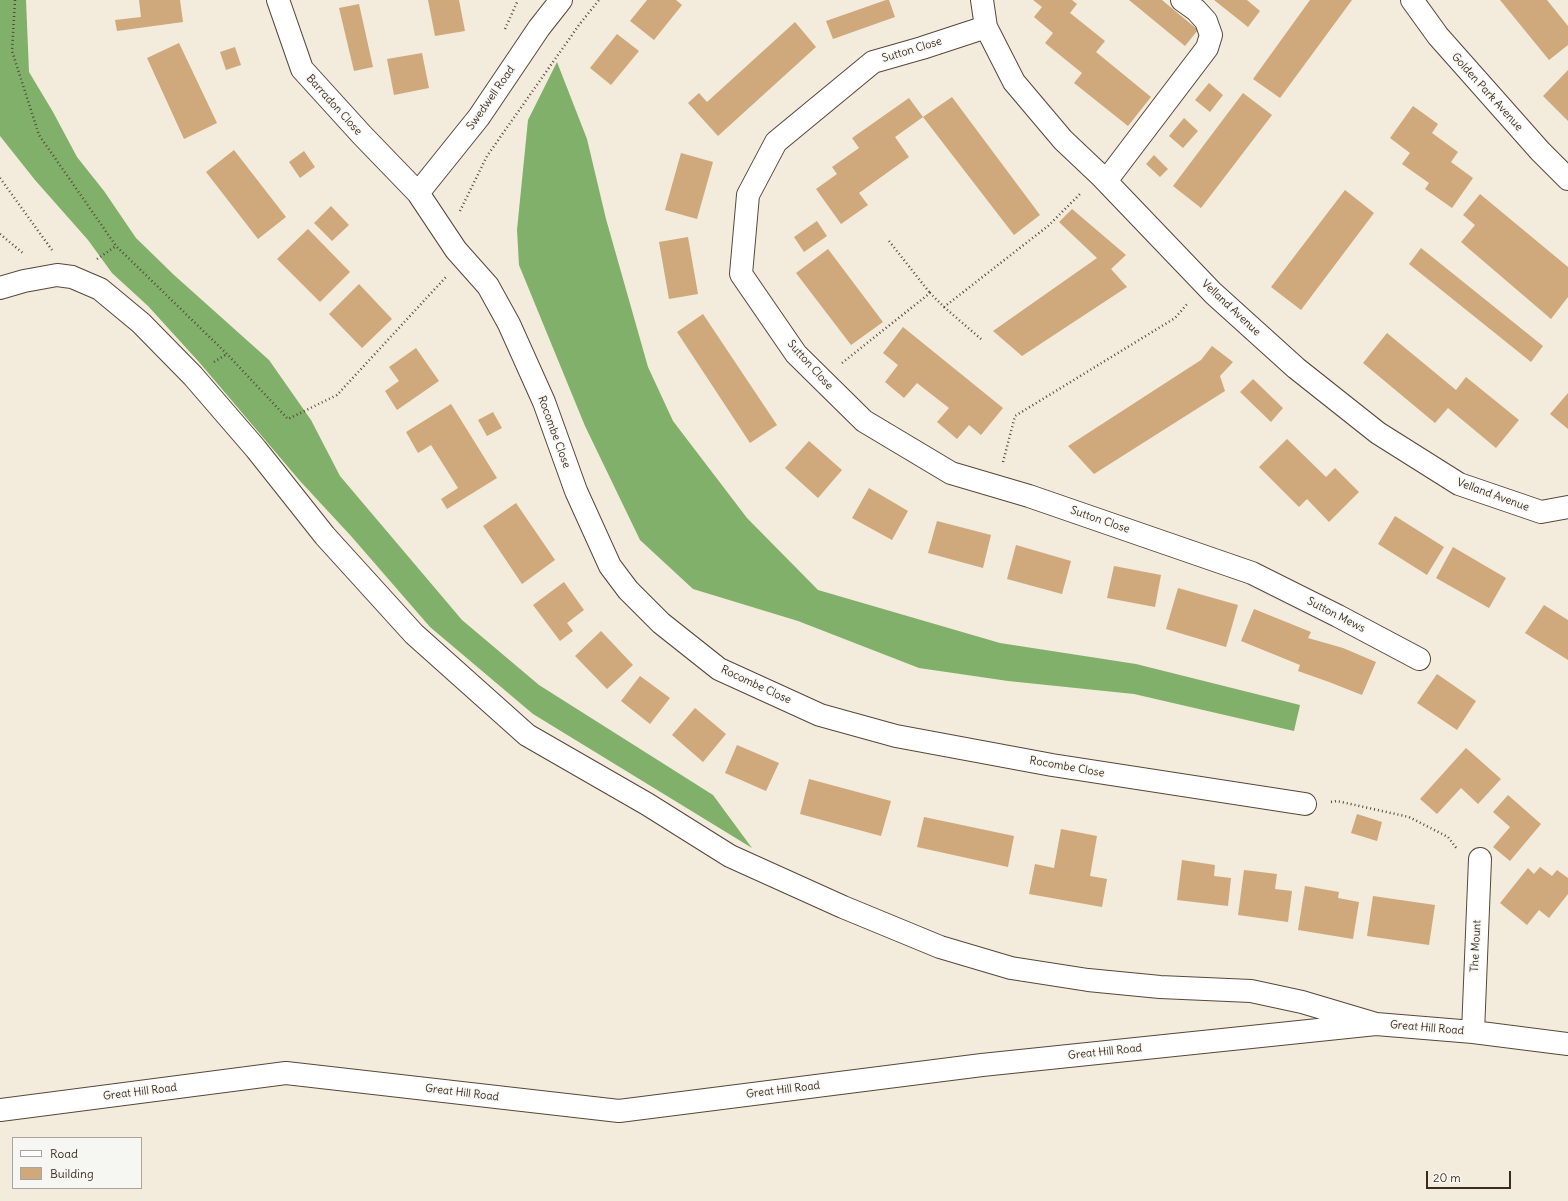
<!DOCTYPE html>
<style>
body{margin:0}
#map{position:relative;width:1568px;height:1201px;overflow:hidden;background:#f3ebdb;font-family:Delius,sans-serif}
canvas{display:block}
.legend{position:absolute;left:12px;top:1137px;width:130px;height:52px;box-sizing:border-box;background:#f6f6f2;border:1px solid #aba49d;margin:0;padding:5px 7px;list-style:none;font-size:12px;color:#3b2a1e}
.legend li{display:flex;align-items:center;gap:8px;height:20px}
.legend b{width:20px;border:1px solid #aba49d}
.scale{position:absolute;left:1426px;top:1171px;width:85px;height:18px;box-sizing:border-box;border:2px solid #3b2a1e;border-top:0;padding-left:5px;font-size:12px;line-height:14px;white-space:nowrap;color:#3b2a1e;-webkit-text-stroke:3px #f6f6f2;paint-order:stroke}
</style>
<div id="map">
<canvas width="1568" height="1201"></canvas>
<ul class="legend">
<li><b style="height:5px;background:#fff"></b>Road</li>
<li><b style="height:11px;background:#cfa87b"></b>Building</li>
</ul>
<div class="scale">20 m</div>
</div>
<script>
const g = document.querySelector('canvas').getContext('2d');
g.lineJoin = 'round';
function fill(path, color) {
  g.fillStyle = color;
  g.fill(path, 'evenodd');
}
function poly(rows) {
  const path = new Path2D();
  for (const r of rows) {
    path.moveTo(r[0], r[1]);
    for (let i = 2; i < r.length; i += 2) path.lineTo(r[i], r[i + 1]);
  }
  return path;
}
function strokePath(path, color, width, dash) {
  g.strokeStyle = color;
  g.lineWidth = width;
  g.lineCap = dash ? 'butt' : 'round';
  g.setLineDash(dash || []);
  g.stroke(path);
}
function write(font, color, halo, rows, align = 'center') {
  g.font = font + ' Delius,sans-serif';
  g.lineWidth = 3;
  g.setLineDash([]);
  g.textBaseline = 'middle';
  g.strokeStyle = halo;
  g.fillStyle = color;
  for (const [text, x, y, turn = 0] of rows) {
    g.save();
    g.translate(x, y);
    g.rotate((+turn || 0) * Math.PI / 180);
    g.textAlign = isNaN(turn) ? turn : align;
    if (halo) g.strokeText(text, 0, 0);
    g.fillText(text, 0, 0);
    g.restore();
  }
}
fill(poly([
 [0,0,26,0,29,72,53,112,77,157,104,191,136,238,174,275,269,360,311,420,340,476,462,620,539,685,713,795,752,848,533,714,430,627,351,536,300,481,199,362,148,306,112,273,88,240,35,180,0,136],
 [557,62,587,139,606,219,648,367,673,421,747,518,818,590,1000,643,1136,664,1300,705,1294,731,1134,694,1008,681,919,668,798,621,693,589,640,540,585,426,519,265,517,230,528,120]
]), '#80b069');
fill(poly([
 [139,0,180,0,183,22,117,31,115,20,141,17],
 [428,0,459,0,465,31,435,36],
 [647,0,676,0,682,5,654,40,630,21],
 [886,0,889,0,895,17,833,39,826,21],
 [1033,0,1072,0,1077,4,1070,13,1105,41,1096,52,1151,97,1128,126,1074,83,1082,73,1045,43,1053,33,1034,17,1042,7],
 [1129,0,1162,0,1198,30,1185,46],
 [1214,0,1247,0,1260,11,1248,27],
 [1310,0,1352,0,1280,98,1253,79],
 [1500,0,1547,0,1568,26,1568,45,1549,60],
 [359,4,373,67,354,71,339,8],
 [795,22,816,47,718,136,688,103,699,93,707,102],
 [617,34,639,51,611,85,590,68],
 [179,43,217,123,184,139,147,58],
 [235,47,241,65,226,70,220,52],
 [422,53,429,88,394,95,387,59],
 [1568,70,1568,121,1543,96],
 [1209,83,1223,95,1210,112,1195,100],
 [1243,93,1272,115,1201,208,1173,186],
 [952,97,1040,215,1014,235,923,117],
 [909,98,923,117,895,137,909,157,859,193,868,205,841,224,816,189,837,174,832,167,859,148,852,138],
 [1413,106,1438,124,1432,133,1458,152,1451,162,1473,178,1452,208,1425,189,1429,183,1402,164,1410,153,1390,138],
 [1184,118,1198,131,1183,148,1169,136],
 [234,150,286,217,258,239,206,172],
 [304,151,315,167,300,178,289,162],
 [681,153,713,162,697,219,665,210],
 [1154,155,1168,169,1160,177,1146,164],
 [1345,190,1374,213,1301,310,1271,287],
 [1480,194,1568,267,1568,297,1551,319,1461,242,1475,225,1463,215],
 [331,206,349,225,332,241,314,223],
 [1072,209,1126,255,1111,269,1127,287,1022,356,993,331,1097,258,1059,222],
 [817,221,827,236,804,252,794,237],
 [308,229,350,272,320,302,277,259],
 [688,237,698,294,669,299,659,242],
 [1421,248,1543,346,1531,362,1409,264],
 [828,249,883,322,851,345,796,273],
 [359,284,392,319,362,348,329,314],
 [703,314,777,425,750,443,677,332],
 [903,327,1003,408,981,435,969,425,957,439,937,422,949,408,917,383,904,398,885,382,898,365,883,353],
 [1387,333,1456,390,1466,377,1519,420,1496,448,1448,408,1435,423,1363,363],
 [1212,346,1233,362,1220,376,1225,391,1094,474,1068,446,1201,360],
 [416,348,439,381,397,410,385,391,399,381,389,367],
 [1253,379,1283,408,1271,422,1240,392],
 [1568,393,1568,429,1550,414],
 [451,404,497,478,447,509,441,499,458,488,431,445,418,453,406,432],
 [493,412,502,428,487,436,478,420],
 [1287,439,1326,477,1335,468,1359,492,1329,522,1307,499,1299,507,1259,467],
 [809,441,842,470,818,498,785,468],
 [869,488,908,511,892,540,852,518],
 [516,503,555,560,522,584,483,526],
 [1395,516,1444,547,1427,575,1378,544],
 [937,521,991,535,983,568,928,553],
 [1016,545,1071,561,1062,594,1007,579],
 [1453,547,1506,578,1489,608,1436,578],
 [1114,566,1161,575,1155,607,1107,598],
 [564,582,584,610,567,623,573,631,560,641,533,605],
 [1178,588,1238,605,1226,647,1166,629],
 [1544,605,1568,620,1568,660,1525,633],
 [1254,609,1311,632,1308,638,1343,648,1376,662,1362,695,1329,682,1298,671,1300,665,1241,641],
 [601,631,633,665,607,689,575,656],
 [1437,674,1476,701,1457,730,1417,703],
 [640,676,670,698,650,724,621,701],
 [695,708,726,734,703,762,672,735],
 [737,745,779,763,766,791,725,773],
 [1466,748,1501,779,1478,804,1461,788,1437,814,1420,799],
 [809,779,891,801,881,836,800,814],
 [1508,795,1541,824,1510,861,1493,847,1510,827,1493,812],
 [1357,814,1382,822,1377,841,1351,833],
 [924,817,1014,836,1008,867,917,847],
 [1061,829,1097,836,1090,876,1107,879,1102,907,1029,894,1035,864,1054,868],
 [1182,860,1215,865,1214,876,1231,878,1228,906,1177,900],
 [1540,867,1552,876,1557,870,1568,878,1568,894,1549,918,1539,910,1527,925,1500,903,1528,868,1534,874],
 [1244,870,1277,874,1275,889,1292,891,1288,922,1238,915],
 [1305,886,1339,892,1338,898,1359,902,1353,939,1298,930],
 [1373,896,1435,905,1429,945,1367,936]
]), '#cfa87b');
const minor = poly([
 [278,0,302,69,362,135,418,193,456,250,488,286,509,324,544,402,576,491,610,566,628,590,661,623,719,669,820,715,896,736,1052,765,1305,804],
 [982,0,986,27,1014,82,1063,140,1100,175,1213,293,1296,368,1378,433,1459,484,1541,512,1568,507],
 [1412,0,1438,36,1540,151,1568,179],
 [986,27,922,48,873,62,776,142,748,195,741,274,796,354,864,421,951,473,1029,496,1252,573,1338,616,1419,659],
 [1106,181,1207,48,1211,35,1206,21,1196,10,1182,0],
 [418,193,479,117,539,28,561,0],
 [0,288,24,281,57,275,72,277,100,289,141,323,193,376,256,449,325,536,414,634,527,735,647,804,730,856,843,907,940,947,1011,968,1088,980,1160,987,1251,991,1302,1002,1376,1024],
 [1473,1032,1480,859],
 [0,1110,286,1073,619,1111,982,1065,1376,1024,1473,1032,1568,1044]
]);
strokePath(minor, '#57473a', 24);
strokePath(poly([
 [15,0,12,51,39,135,116,246,227,354,288,419,337,395,446,277],
 [505,29,518,0],
 [0,178,52,250],
 [460,211,487,156,579,25,599,0],
 [0,234,24,254],
 [889,241,930,293],
 [97,259,116,246],
 [944,307,981,339],
 [214,362,227,354],
 [842,363,930,293,944,307,1048,226,1081,193],
 [1003,462,1015,416,1175,318,1188,303],
 [1331,802,1337,801,1409,817,1448,837,1457,849]
]), '#57473a', 2.5, [1, 3]);
strokePath(minor, '#fff', 22);
write('11px', '#3b2a1e', '#f6f6f2', [
 ["Sutton Close",912,50,-17],
 ["Golden Park Avenue",1487,92,48],
 ["Swedwell Road",491,98,-55],
 ["Barradon Close",334,105,48],
 ["Velland Avenue",1231,308,43],
 ["Sutton Close",810,365,48],
 ["Rocombe Close",554,432,70],
 ["Velland Avenue",1493,495,20],
 ["Sutton Close",1100,520,19],
 ["Sutton Mews",1336,615,27],
 ["Rocombe Close",756,685,25],
 ["Rocombe Close",1067,767,10],
 ["The Mount",1476,946,-87],
 ["Great Hill Road",1427,1028,5],
 ["Great Hill Road",1105,1052,-6],
 ["Great Hill Road",783,1090,-7],
 ["Great Hill Road",140,1092,-7],
 ["Great Hill Road",462,1093,7]
]);
</script>
